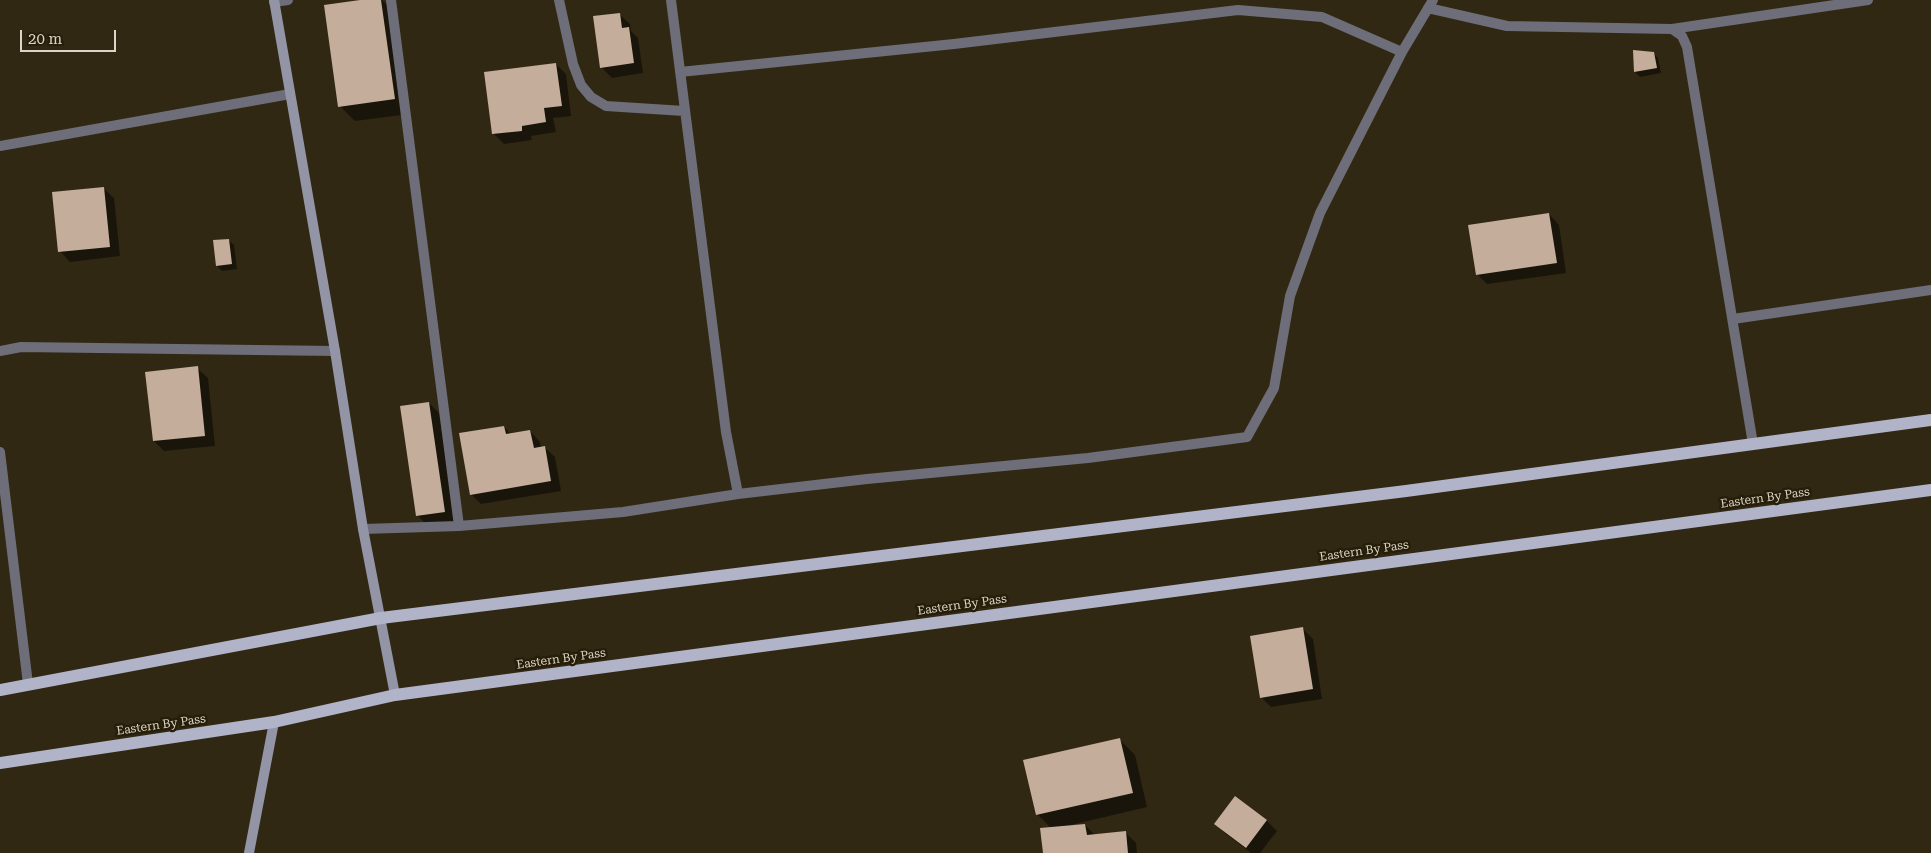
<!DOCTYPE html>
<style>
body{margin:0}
#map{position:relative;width:1931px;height:853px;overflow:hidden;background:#312813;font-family:"Roboto Serif",serif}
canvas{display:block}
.scale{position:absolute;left:20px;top:30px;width:96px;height:22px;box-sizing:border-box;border:2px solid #dbd5c8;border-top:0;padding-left:6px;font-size:15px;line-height:18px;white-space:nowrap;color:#dbd5c8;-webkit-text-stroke:4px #271e09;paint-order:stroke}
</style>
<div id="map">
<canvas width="1931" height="853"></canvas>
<div class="scale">20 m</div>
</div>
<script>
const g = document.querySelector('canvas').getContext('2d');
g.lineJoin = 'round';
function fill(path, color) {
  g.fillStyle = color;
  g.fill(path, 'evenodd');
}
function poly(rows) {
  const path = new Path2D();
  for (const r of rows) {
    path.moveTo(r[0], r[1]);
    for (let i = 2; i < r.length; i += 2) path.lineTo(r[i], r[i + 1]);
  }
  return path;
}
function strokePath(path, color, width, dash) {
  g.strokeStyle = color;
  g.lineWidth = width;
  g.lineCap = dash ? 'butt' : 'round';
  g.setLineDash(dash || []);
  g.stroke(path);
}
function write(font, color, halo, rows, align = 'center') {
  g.font = font + ' "Roboto Serif",serif';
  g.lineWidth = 5;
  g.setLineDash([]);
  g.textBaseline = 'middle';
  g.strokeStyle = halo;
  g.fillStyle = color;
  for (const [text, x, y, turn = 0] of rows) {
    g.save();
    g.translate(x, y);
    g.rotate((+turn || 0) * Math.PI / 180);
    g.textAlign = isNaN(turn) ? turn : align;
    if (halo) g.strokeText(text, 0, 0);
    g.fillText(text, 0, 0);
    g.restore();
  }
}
fill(poly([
 [369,0,382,0,395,13,409,114,355,121,340,106],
 [619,14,630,24,631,31,638,38,643,73,612,78,602,68],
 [1653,53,1658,58,1661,73,1640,77,1635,72],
 [556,64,566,74,571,116,553,118,556,132,531,136,532,140,504,144,494,134],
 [103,188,114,198,120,256,70,262,60,251],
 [1549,214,1559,225,1566,273,1487,284,1477,274],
 [229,240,234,245,237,269,222,271,217,266],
 [197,368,208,378,215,446,164,451,154,441],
 [429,403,439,413,455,521,427,525,417,515],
 [504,427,511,434,530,431,540,442,541,448,544,447,555,457,561,491,481,504,471,494],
 [1303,629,1313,639,1322,699,1271,707,1261,697],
 [1120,740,1135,755,1147,807,1071,825,1072,826,1085,825,1095,835,1126,833,1136,843,1137,853,1044,853,1051,828,1037,814],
 [1236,798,1267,821,1277,831,1260,853,1251,853,1226,834,1216,824]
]), '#0007');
fill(poly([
 [360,0,381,0,395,99,338,107,324,5],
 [620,13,622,28,629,27,634,63,600,68,593,16],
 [1633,50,1654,52,1657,68,1634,72],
 [556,63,562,106,544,108,546,122,522,126,522,131,492,134,484,72],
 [104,187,110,247,58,252,52,192],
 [1549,213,1557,263,1476,275,1468,225],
 [229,239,232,264,216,266,213,240],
 [198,366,205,436,153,441,145,372],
 [429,402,445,512,416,516,400,406],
 [504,426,506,434,530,430,534,448,545,446,551,481,470,495,459,433],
 [1303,627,1313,689,1260,698,1250,636],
 [1120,738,1133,793,1036,815,1023,760],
 [1235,796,1267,820,1246,848,1214,824],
 [1085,824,1087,835,1126,831,1128,853,1043,853,1040,828]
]), '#c5ad9c');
strokePath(poly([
 [391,0,459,526],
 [559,0,573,64,581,85,591,97,606,106,684,111],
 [671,0,726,432,738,494,867,479,1088,458,1247,437,1274,388,1290,296,1320,213,1402,52,1433,0],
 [274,2,288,0],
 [1428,8,1507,26,1672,29,1682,36,1687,47,1753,444],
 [1672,29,1868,0],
 [680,72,954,44,1238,10,1322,17,1402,52],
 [0,146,290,94],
 [1733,319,1931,290],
 [0,351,21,347,335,351],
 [0,452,28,684],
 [363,529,459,526,623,512,738,494]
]), '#6d6e79', 10);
strokePath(poly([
 [274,0,335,351,363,529,395,695],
 [249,853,274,722]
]), '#9395a6', 10);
strokePath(poly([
 [0,690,381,618,1406,491,1931,420],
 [0,763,274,722,395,695,1931,490]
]), '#b1b3c9', 12);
write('12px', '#dbd5c8', '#271e09', [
 ["Eastern By Pass",1765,498,-8],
 ["Eastern By Pass",1364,551,-8],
 ["Eastern By Pass",962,605,-8],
 ["Eastern By Pass",561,659,-8],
 ["Eastern By Pass",161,725,-8]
]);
</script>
